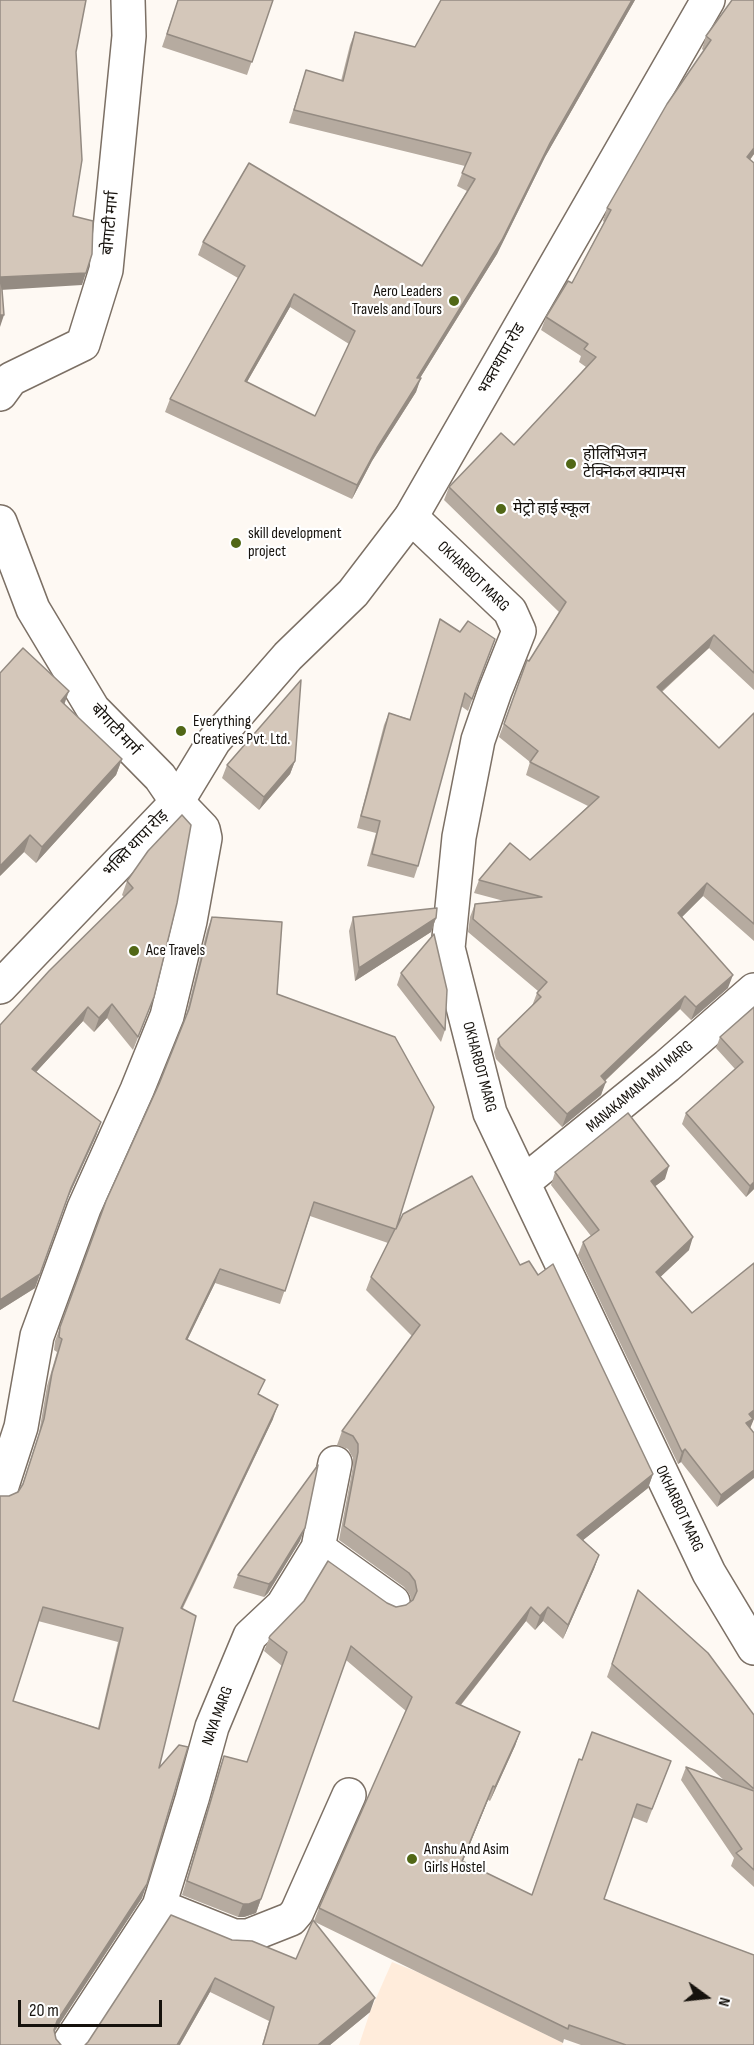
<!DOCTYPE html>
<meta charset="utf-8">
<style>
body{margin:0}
#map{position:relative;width:754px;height:2045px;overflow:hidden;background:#fef9f3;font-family:"Sofia Sans Condensed",sans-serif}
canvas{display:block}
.north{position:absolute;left:676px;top:1967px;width:60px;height:60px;-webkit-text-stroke:4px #fff;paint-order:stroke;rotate:105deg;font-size:16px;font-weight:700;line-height:24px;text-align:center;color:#16120d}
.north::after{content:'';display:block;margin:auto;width:21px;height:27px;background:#16120d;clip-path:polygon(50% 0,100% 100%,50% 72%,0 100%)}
.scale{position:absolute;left:18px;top:2000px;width:144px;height:27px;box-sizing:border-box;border:3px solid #16120d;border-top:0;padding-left:8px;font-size:18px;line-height:21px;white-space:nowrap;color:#16120d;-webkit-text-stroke:4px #fff;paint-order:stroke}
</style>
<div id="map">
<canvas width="754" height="2045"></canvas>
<div class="north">N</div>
<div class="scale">20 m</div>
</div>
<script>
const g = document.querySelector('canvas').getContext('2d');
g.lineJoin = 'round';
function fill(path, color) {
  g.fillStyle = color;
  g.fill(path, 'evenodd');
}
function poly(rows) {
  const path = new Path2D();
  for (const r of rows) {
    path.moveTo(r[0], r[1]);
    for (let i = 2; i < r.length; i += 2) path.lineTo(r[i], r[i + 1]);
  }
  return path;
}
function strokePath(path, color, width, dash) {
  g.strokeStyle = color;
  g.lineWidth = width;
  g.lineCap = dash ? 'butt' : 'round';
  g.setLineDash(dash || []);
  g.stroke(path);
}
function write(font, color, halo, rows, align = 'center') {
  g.font = font + ' "Sofia Sans Condensed","Noto Sans Devanagari",sans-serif';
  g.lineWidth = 4.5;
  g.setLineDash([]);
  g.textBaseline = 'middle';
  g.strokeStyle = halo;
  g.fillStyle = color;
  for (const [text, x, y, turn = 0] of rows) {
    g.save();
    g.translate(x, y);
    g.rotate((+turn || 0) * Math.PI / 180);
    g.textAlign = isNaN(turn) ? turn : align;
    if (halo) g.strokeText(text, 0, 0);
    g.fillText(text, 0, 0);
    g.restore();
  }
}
fill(poly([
 [392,1962,425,1975,563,2043,562,2045,359,2045,370,2012]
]), '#ffecdb');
const minor = poly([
 [0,394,11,379,83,344,106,270,129,36,128,0],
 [411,517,510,611,519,631,495,691,478,740,459,837,448,948,490,1113,709,1573,754,1648],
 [0,522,33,609,93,709,160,777,177,802,203,829,205,838,190,921,167,1016,137,1090,84,1208,37,1336,21,1427,0,1492],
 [524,1182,667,1066,754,990],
 [318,1548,393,1602],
 [159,1906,234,1936,248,1936,291,1919,297,1912,349,1795],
 [68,2045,159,1906,192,1799,212,1727,250,1636,283,1605,318,1548,335,1463]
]);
const tertiary = poly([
 [0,987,177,802,214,741,288,656,353,593,411,517,708,0]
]);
strokePath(minor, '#7c7065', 36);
strokePath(tertiary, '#7c7065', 36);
strokePath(minor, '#fff', 33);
strokePath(tertiary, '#fff', 33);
fill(poly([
 [178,0,273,0,247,75,162,47],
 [441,0,635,0,545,157,497,254,420,378,416,392,372,461,352,499,165,412,170,399,238,278,198,255,203,242,422,266,467,191,457,186,465,166,289,123,306,70,341,81,350,45,355,32,415,47],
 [290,307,349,344,315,416,247,382],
 [754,0,754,154,750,160,754,163,754,690,709,648,662,692,719,748,754,713,754,941,703,896,681,918,728,988,691,1020,680,1009,605,1081,601,1095,562,1127,496,1059,494,1052,498,1039,532,1006,537,993,538,991,468,932,470,917,475,904,504,901,474,893,479,880,530,860,588,806,526,775,530,762,499,737,527,660,529,661,559,612,444,500,449,487,514,445,586,367,579,362,581,356,541,330,546,317,572,283,604,222,603,221,607,208,704,51,702,49,706,36],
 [440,619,460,632,495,639,468,711,461,706,418,866,414,878,367,866,376,833,357,828,384,725,389,713,410,719],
 [69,691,64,704,122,759,116,775,36,863,24,852,0,876],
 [295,761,290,774,259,810,222,778,227,765],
 [148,851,149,1010,133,1050,107,1018,94,1032,83,1021,36,1072,101,1122,96,1136,66,1202,35,1288,0,1310,0,1025,124,897,122,895,127,881],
 [212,917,277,994,396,1229,520,1265,653,1474,648,1488,583,1540,599,1555,594,1569,563,1639,543,1621,535,1630,526,1621,461,1705,520,1732,515,1746,490,1801,488,1800,463,1861,532,1895,582,1760,671,1761,647,1823,632,1817,604,1899,754,2045,581,2045,564,2039,563,2043,315,1922,370,2012,330,2045,262,2045,269,2021,210,1992,180,2045,232,1940,296,1959,314,1921,319,1908,406,1711,346,1660,256,1913,244,1917,238,1917,182,1895,219,1770,224,1756,247,1762,282,1666,264,1651,270,1636,387,1603,396,1607,406,1605,411,1601,410,1595,404,1587,339,1540,353,1466,353,1458,348,1449,337,1445,342,1431,412,1336,366,1290,371,1277,388,1243,310,1216,280,1304,215,1283,187,1340,259,1395,273,1419,183,1608,159,1768,142,1898,55,2031,0,2045,9,1496,18,1492,22,1486,39,1433,47,1386,57,1352,54,1350,55,1341,106,1201,159,1084,185,1019,207,930],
 [38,1621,118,1642,98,1728,13,1701],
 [353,917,436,918,431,932,355,981,349,931],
 [401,973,445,1030,441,1042,397,985],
 [754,1007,754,1189,746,1197,682,1124,686,1113,735,1069,716,1048,720,1037],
 [555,1172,665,1179,655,1186,689,1250,660,1277,753,1420,717,1507,681,1462,678,1464,578,1255,583,1242,591,1236,551,1185],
 [300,1541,268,1593,264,1597,233,1588,238,1575],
 [638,1590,754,1715,754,1887,731,1866,734,1858,681,1780,686,1767,725,1781,607,1677]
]), '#b6aba0');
fill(poly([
 [632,0,635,0,545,157,497,254,412,391,417,378],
 [754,148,754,154,742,170,747,157],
 [86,273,82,285,0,290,1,277],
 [294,294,290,307,240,394,245,381],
 [0,315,4,315,0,327],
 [421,378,416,392,372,461,352,499,357,485,377,448],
 [714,635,709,648,652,700,657,687],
 [69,691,63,708,61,701],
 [122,759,116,775,36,863,42,847],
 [295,761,290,774,259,810,264,797],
 [30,835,24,852,0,876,0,866],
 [707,883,703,896,673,926,678,913],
 [436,918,431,932,355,981,359,968],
 [733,975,728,988,691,1020,696,1007],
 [685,996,680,1009,596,1089,601,1076],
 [112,1004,107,1018,94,1032,99,1018],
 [88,1007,83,1021,27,1082,32,1069],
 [606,1082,601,1095,562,1127,567,1114],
 [101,1122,96,1136,66,1202,35,1288,0,1310,0,1300,71,1188],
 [669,1166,665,1179,646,1193,651,1181],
 [754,1182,754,1189,746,1197,750,1186],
 [693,1237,689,1250,652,1285,656,1272],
 [220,1269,215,1283,181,1353,186,1339],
 [278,1405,273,1419,176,1621,181,1608],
 [754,1410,754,1419,749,1431,742,1436,749,1414],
 [685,1449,681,1462,678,1464,682,1452],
 [754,1470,754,1478,717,1507,721,1495],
 [653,1474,648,1488,572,1549,577,1535],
 [305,1528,300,1541,268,1593,264,1597,269,1584],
 [599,1555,594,1569,563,1639,568,1625],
 [531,1607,526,1621,451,1717,456,1703],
 [548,1607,543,1621,535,1630,540,1616],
 [520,1732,515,1746,490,1801,495,1787],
 [493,1786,488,1800,457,1875,462,1861],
 [147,1884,142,1898,52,2035,57,2021],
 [261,1899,256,1913,244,1917,238,1917,243,1904],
 [215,1978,210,1992,180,2045,177,2045],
 [375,1998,370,2012,330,2045,318,2045]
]), '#948b82');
const building = poly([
 [0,0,86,0,76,52,82,160,73,216,93,221,92,254,86,273,1,277,4,315,0,315,0,0],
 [178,0,273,0,252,62,167,34,178,0],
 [441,0,632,0,550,143,502,240,417,378,421,378,377,448,357,485,170,399,245,266,203,242,249,163,422,266,475,179,462,173,471,153,294,110,306,70,343,81,355,32,415,47,441,0],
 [294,294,355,331,315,416,245,381,294,294],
 [732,0,754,0,754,148,747,157,754,163,754,673,714,635,657,687,719,748,754,713,754,924,707,883,678,913,733,975,696,1007,685,996,601,1076,606,1082,567,1114,500,1046,498,1039,541,997,537,993,547,982,473,919,475,904,542,897,479,880,510,843,530,860,599,797,530,762,538,751,504,724,527,660,529,661,566,602,449,487,501,433,514,445,596,357,584,349,588,344,546,317,568,281,572,283,611,210,607,208,667,104,711,40,706,36,732,0],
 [440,619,460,632,468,621,495,639,472,699,465,693,418,866,372,854,380,821,361,816,389,713,410,720,440,619],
 [23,648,69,691,61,701,122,759,42,847,30,835,0,866,0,673,23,648],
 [301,680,295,761,264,797,227,765,301,680],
 [182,815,191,825,177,903,154,997,138,1037,112,1004,99,1018,88,1007,32,1069,101,1122,71,1188,40,1274,0,1300,0,1025,49,971,133,888,127,881,148,851,182,815],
 [437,908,436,918,359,968,353,917,437,908],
 [212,917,282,922,277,994,395,1037,434,1107,396,1229,403,1214,472,1176,520,1265,529,1261,538,1275,553,1264,653,1474,577,1535,599,1555,568,1625,548,1607,540,1616,531,1607,456,1703,520,1732,495,1787,493,1786,462,1861,532,1895,579,1759,582,1760,592,1732,671,1761,652,1809,637,1804,604,1899,754,1955,754,2045,626,2045,569,2025,568,2029,319,1908,412,1697,351,1646,261,1899,249,1904,243,1904,187,1881,224,1756,247,1762,287,1652,269,1638,270,1636,304,1601,328,1561,387,1603,396,1607,406,1605,413,1600,417,1591,415,1581,409,1573,344,1526,358,1452,358,1444,353,1436,342,1431,420,1325,371,1277,395,1229,314,1202,285,1291,220,1269,186,1339,265,1380,258,1394,278,1405,181,1608,196,1616,159,1768,179,1745,188,1747,147,1884,57,2021,54,2030,56,2039,61,2045,0,2045,0,1496,9,1496,18,1492,23,1484,44,1419,52,1373,62,1339,59,1337,60,1327,106,1201,159,1084,189,1009,212,917],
 [43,1607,123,1628,99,1729,13,1701,43,1607],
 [434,934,447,990,445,1030,401,973,434,934],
 [754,1007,754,1182,750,1186,686,1113,743,1062,720,1037,754,1007],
 [628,1113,669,1166,651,1181,693,1237,656,1272,692,1313,754,1263,754,1410,749,1414,753,1419,746,1423,754,1433,754,1470,721,1495,685,1449,682,1452,583,1242,599,1230,555,1172,628,1113],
 [318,1465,305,1528,273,1580,269,1584,238,1575,318,1465],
 [638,1590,708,1653,754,1715,754,1789,612,1664,638,1590],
 [686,1767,754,1791,754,1870,736,1853,742,1849,686,1767],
 [171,1915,232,1940,252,1941,296,1959,313,1920,375,1998,318,2045,263,2045,274,2007,215,1978,177,2045,85,2045,88,2042,171,1915]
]);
fill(building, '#d4c7ba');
strokePath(building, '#948b82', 1.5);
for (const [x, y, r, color] of [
 [454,301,6,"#516716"],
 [571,464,6,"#516716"],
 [501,509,6,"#516716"],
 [236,543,6,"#516716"],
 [181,731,6,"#516716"],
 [134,951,6,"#516716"],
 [412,1859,6,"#516716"]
]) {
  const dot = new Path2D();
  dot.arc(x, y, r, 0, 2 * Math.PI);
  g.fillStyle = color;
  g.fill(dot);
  strokePath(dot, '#fff', 2);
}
write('16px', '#16120d', '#fff', [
 ["बोगाटी मार्ग",111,223,-85],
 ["भक्तथापा रोड",502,359,-60],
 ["OKHARBOT MARG",473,577,44],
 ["बोगाटी मार्ग",115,730,47],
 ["भक्ति थापा रोड़",136,844,-46],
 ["OKHARBOT MARG",479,1067,75],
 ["MANAKAMANA MAI MARG",640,1087,-40],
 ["OKHARBOT MARG",679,1509,65],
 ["NAYA MARG",218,1716,-70]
]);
write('16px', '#16120d', '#fff', [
 ["Aero Leaders",442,292,"right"],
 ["Travels and Tours",442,310,"right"],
 ["होलिभिजन",583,455],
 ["टेक्निकल क्याम्पस",583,473],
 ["मेट्रो हाई स्कूल",513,509],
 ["skill development",248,534],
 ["project",248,552],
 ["Everything",193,722],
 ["Creatives Pvt. Ltd.",193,740],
 ["Ace Travels",146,951],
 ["Anshu And Asim",424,1850],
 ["Girls Hostel",424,1868]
], 'left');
</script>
